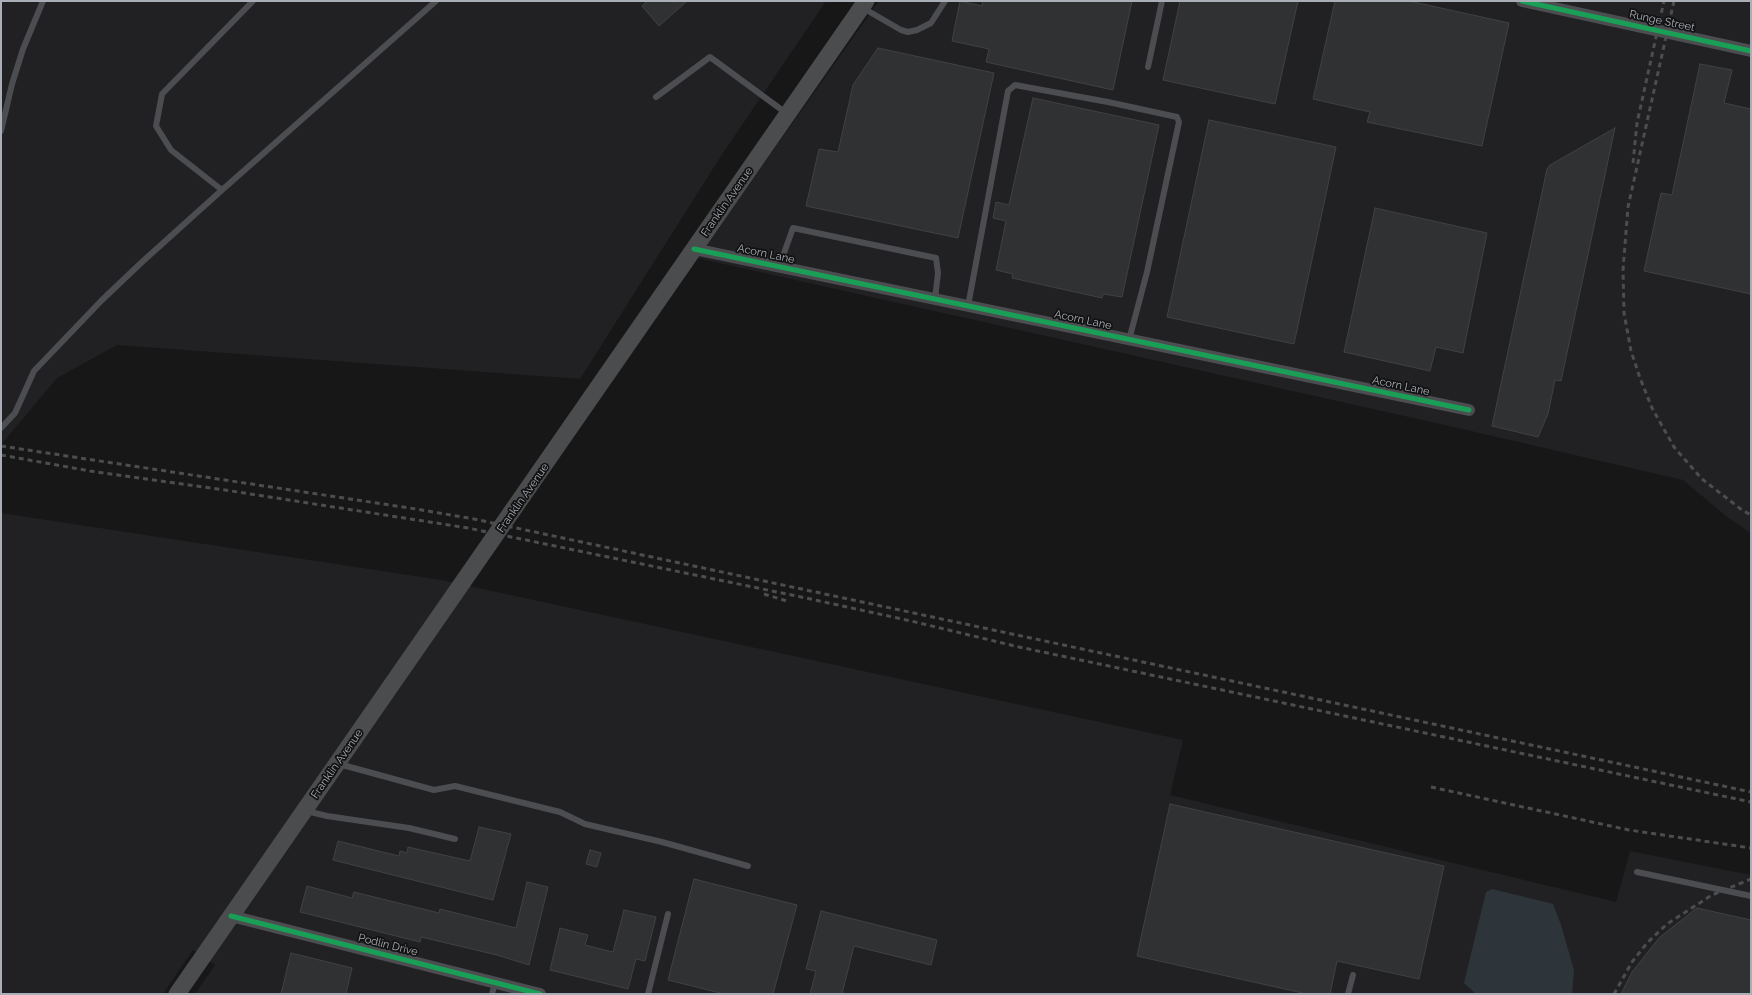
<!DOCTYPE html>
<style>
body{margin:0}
#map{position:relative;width:1752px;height:995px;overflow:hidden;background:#171718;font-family:Raleway,sans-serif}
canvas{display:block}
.frame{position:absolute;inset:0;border:2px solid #aaafb7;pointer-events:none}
</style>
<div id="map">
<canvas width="1752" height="995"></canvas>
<div class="frame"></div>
</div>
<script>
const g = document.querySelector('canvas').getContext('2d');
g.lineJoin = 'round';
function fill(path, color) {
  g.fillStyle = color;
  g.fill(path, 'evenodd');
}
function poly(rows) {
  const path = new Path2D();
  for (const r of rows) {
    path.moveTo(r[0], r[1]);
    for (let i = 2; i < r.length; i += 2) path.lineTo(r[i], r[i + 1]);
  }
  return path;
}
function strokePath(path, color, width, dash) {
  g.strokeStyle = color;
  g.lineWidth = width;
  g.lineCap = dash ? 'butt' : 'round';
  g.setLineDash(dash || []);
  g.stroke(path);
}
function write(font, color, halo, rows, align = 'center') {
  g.font = font + ' Raleway,sans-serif';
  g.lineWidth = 3.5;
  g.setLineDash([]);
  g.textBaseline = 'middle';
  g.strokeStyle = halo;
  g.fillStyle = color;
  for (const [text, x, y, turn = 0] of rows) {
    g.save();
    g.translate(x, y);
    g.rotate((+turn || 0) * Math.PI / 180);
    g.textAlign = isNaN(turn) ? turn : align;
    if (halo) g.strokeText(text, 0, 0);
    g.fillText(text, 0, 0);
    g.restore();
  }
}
fill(poly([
 [1,1,826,1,721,156,580,379,117,345,57,378,1,445],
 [879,1,1751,1,1751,533,1727,517,1683,480,1458,428,697,258],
 [1,513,441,580,1183,740,1170,795,1616,902,1630,851,1751,875,1751,994,195,994,215,965,193,950,163,994,1,994]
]), '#212123');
fill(poly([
 [1492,889,1553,904,1561,925,1574,970,1572,994,1476,994,1464,983,1486,892]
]), '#2e353a');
const building = poly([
 [647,1,687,1,659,26,642,6,647,1],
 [960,1,982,6,983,1,1132,1,1113,90,986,62,989,49,952,41,960,1],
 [1180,1,1298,1,1275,104,1163,80,1180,1],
 [1335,1,1409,1,1509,23,1482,146,1367,122,1370,112,1313,99,1335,1],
 [878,48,994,73,958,238,806,206,819,149,838,152,853,85,878,48],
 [1700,64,1732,70,1724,103,1751,109,1751,294,1644,271,1661,193,1672,195,1700,64],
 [1033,98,1159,125,1122,297,1103,294,1102,298,1012,278,1013,274,996,270,1006,221,993,218,996,202,1009,205,1033,98],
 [1209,120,1336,147,1294,344,1167,317,1209,120],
 [1615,128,1561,381,1555,380,1548,414,1538,437,1492,426,1547,169,1550,165,1615,128],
 [1375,208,1487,233,1463,353,1436,347,1430,371,1344,352,1375,208],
 [1170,804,1444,866,1419,979,1337,961,1330,994,1307,994,1137,956,1170,804],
 [479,827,511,834,493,900,333,860,338,841,399,856,400,851,407,853,408,847,470,861,479,827],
 [590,850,601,853,597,867,586,864,590,850],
 [694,879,797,905,773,994,724,994,668,980,694,879],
 [527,882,548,887,529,965,497,955,421,937,420,942,300,912,307,886,352,898,354,892,439,913,440,909,516,928,527,882],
 [1697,908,1751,920,1751,994,1621,994,1632,972,1660,937,1697,908],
 [624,910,656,917,645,961,636,959,628,989,550,970,560,928,588,935,585,945,613,952,624,910],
 [821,911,937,940,931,965,854,946,842,994,810,994,816,971,806,969,821,911],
 [291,953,352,968,346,994,281,994,291,953]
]);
fill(building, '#303132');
strokePath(building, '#404144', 1);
strokePath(poly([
 [863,8,901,30,908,32,917,30,931,23,945,1],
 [1148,67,1162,1],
 [656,97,710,57,786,113],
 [1,131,12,84,23,49,43,1],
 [222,190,436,1],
 [779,267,793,228,936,258,938,273,935,299],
 [968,306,1008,91,1015,85,1108,102,1177,117,1179,122,1147,272,1129,340],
 [1,428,15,413,34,371,102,300,142,262,222,190,171,150,156,126,162,94,253,1],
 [339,764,434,790,455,786,560,812,585,824,662,842,748,866],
 [306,811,327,816,409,828,455,839],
 [1637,872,1751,896],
 [492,994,495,983],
 [648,994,668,914],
 [1348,994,1353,975]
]), '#4c4d50', 6);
strokePath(poly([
 [1522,1,1751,51],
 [694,249,1469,410],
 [231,916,540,994]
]), '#4c4d50', 12);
strokePath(poly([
 [177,994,866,1]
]), '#4b4c4e', 17);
strokePath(poly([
 [1674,1,1628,207,1623,270,1624,313,1631,351,1640,378,1652,408,1674,447,1702,479,1742,510,1751,515],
 [1633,163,1637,123,1664,1],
 [1,446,416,509,474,519,1751,792],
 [1,455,90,471,225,490,468,528,806,598,911,621,1019,647,1751,802],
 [764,594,790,602],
 [1431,787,1629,830,1751,848],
 [1614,994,1632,962,1647,943,1667,924,1712,895,1751,879]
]), '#4c4d4f', 3, [5, 4]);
strokePath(poly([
 [1522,1,1751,51],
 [694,249,1469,410],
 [231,916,540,994]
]), '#1a9f57', 5);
write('11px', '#aaafb7', '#121213', [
 ["Runge Street",1662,21,12],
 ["Franklin Avenue",727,202,-55],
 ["Acorn Lane",766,254,12],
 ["Acorn Lane",1083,320,12],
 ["Acorn Lane",1401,386,12],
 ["Franklin Avenue",523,498,-55],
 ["Franklin Avenue",337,764,-55],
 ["Podlin Drive",388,945,14]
]);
</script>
